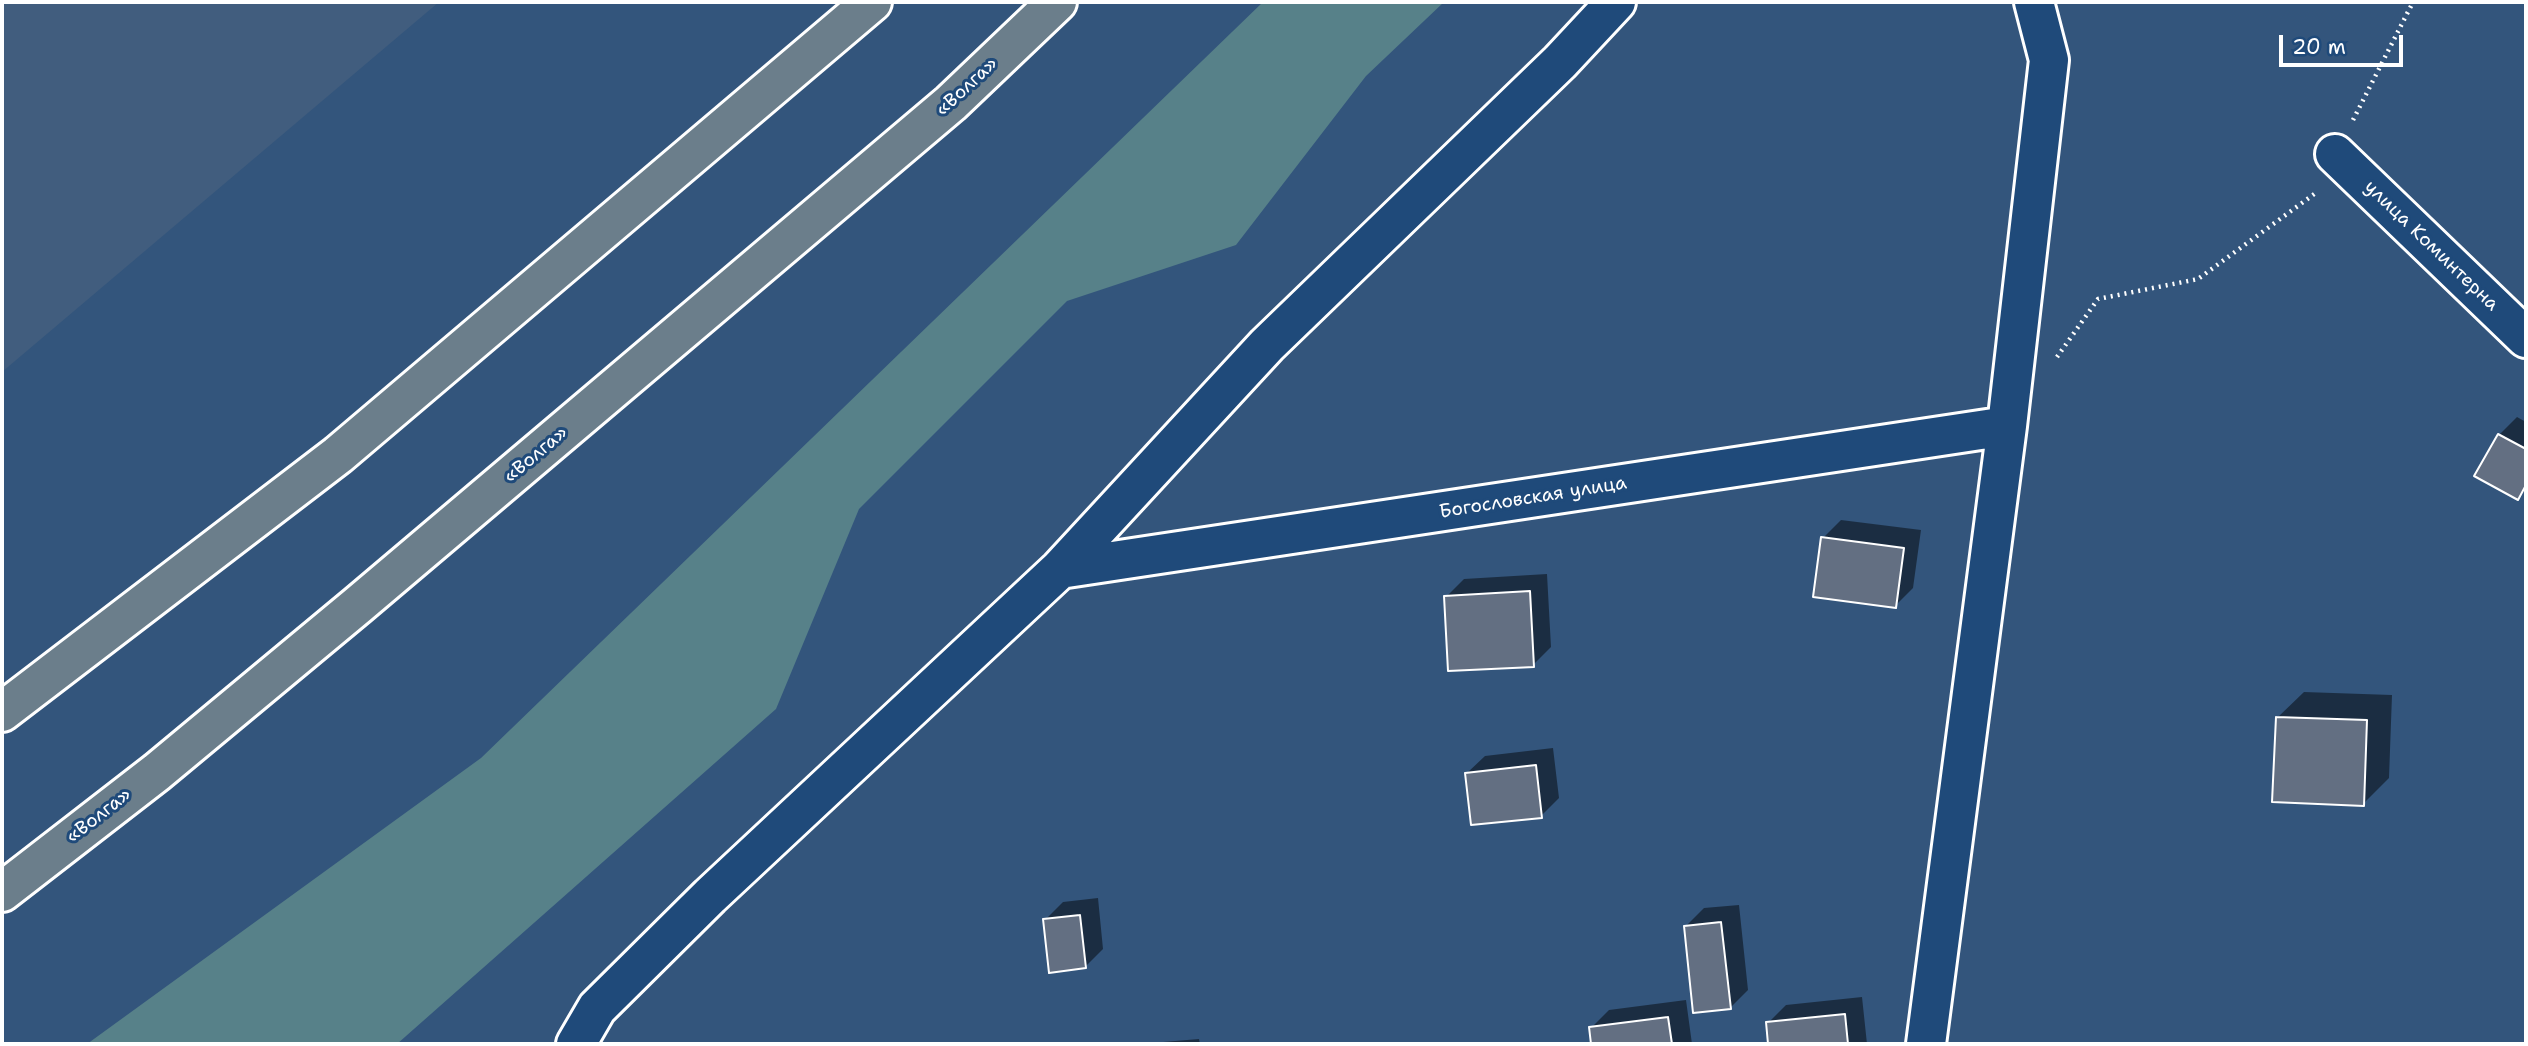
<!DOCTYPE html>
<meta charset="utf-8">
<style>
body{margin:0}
#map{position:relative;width:2528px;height:1046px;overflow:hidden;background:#33557c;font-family:"Shantell Sans",sans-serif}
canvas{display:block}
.frame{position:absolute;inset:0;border:4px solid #fff;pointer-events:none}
.scale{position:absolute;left:2279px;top:35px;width:124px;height:32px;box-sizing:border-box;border:4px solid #fff;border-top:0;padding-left:9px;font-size:21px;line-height:24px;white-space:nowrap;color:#fff;-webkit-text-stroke:5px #1f4a7a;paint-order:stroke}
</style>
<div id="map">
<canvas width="2528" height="1046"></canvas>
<div class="frame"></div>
<div class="scale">20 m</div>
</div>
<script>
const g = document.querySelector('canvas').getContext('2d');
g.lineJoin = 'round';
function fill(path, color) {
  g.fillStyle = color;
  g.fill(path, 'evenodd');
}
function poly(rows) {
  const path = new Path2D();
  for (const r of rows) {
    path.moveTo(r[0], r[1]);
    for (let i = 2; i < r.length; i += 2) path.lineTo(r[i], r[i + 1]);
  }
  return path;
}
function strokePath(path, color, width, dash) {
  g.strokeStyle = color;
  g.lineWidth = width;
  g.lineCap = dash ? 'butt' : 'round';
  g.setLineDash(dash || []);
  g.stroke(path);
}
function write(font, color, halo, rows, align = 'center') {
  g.font = font + ' "Shantell Sans",sans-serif';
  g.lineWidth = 6;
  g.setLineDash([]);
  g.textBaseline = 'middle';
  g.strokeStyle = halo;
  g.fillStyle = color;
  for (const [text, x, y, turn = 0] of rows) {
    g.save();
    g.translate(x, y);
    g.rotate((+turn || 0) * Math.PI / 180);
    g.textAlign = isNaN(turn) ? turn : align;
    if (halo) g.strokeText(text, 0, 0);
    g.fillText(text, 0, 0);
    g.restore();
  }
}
fill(poly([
 [2,2,439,2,2,372]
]), '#415d7e');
fill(poly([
 [1263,2,1444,2,1366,76,1236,245,1067,301,859,509,776,709,397,1044,87,1044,481,758]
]), '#578189');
fill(poly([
 [2517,417,2526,422,2526,489,2517,498,2499,435],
 [1841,520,1921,530,1913,588,1895,606,1823,538],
 [1547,574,1551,647,1533,665,1446,597,1464,579],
 [2304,692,2392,695,2389,778,2363,804,2278,717],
 [1553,748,1559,798,1541,816,1467,773,1485,756],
 [1098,898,1103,949,1085,967,1045,920,1063,902],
 [1739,905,1748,990,1730,1008,1686,926,1704,908],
 [1862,997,1867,1044,1770,1044,1768,1023,1786,1005],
 [1686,1000,1692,1044,1593,1044,1591,1028,1609,1010],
 [1199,1039,1200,1044,1139,1044]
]), '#0007');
const building = poly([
 [2498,434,2526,449,2526,485,2518,500,2474,476,2498,434],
 [1821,537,1904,548,1896,608,1813,597,1821,537],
 [1530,591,1534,667,1448,671,1444,596,1530,591],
 [2276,717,2367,720,2364,806,2272,802,2276,717],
 [1536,765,1542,818,1471,825,1465,773,1536,765],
 [1080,915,1086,968,1049,973,1043,919,1080,915],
 [1721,922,1731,1009,1693,1013,1684,926,1721,922],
 [1845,1014,1848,1044,1768,1044,1766,1022,1845,1014],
 [1668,1017,1672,1044,1591,1044,1589,1027,1668,1017]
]);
fill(building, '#636f82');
strokePath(building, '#fff', 2);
const street = poly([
 [2335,154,2526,338],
 [1060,569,2007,426],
 [576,1044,597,1008,710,896,1060,569,1267,345,1560,62,1616,2],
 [1926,1044,2007,426,2049,60,2034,2]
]);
const highway = poly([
 [2,712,338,455,872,2],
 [2,892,157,772,358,605,951,103,1057,2]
]);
strokePath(street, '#fff', 44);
strokePath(highway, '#fff', 44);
strokePath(poly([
 [2353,120,2413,2],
 [2057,357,2098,299,2198,279,2317,192]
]), '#fff', 4.5, [2, 5]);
strokePath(street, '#1f4a7a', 38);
strokePath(highway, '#6b7e8b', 38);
write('19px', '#fff', '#1f4a7a', [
 ["«Волга»",967,87,-43],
 ["улица Коминтерна",2431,246,44],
 ["«Волга»",536,455,-40],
 ["Богословская улица",1533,498,-9],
 ["«Волга»",99,816,-38]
]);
</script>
